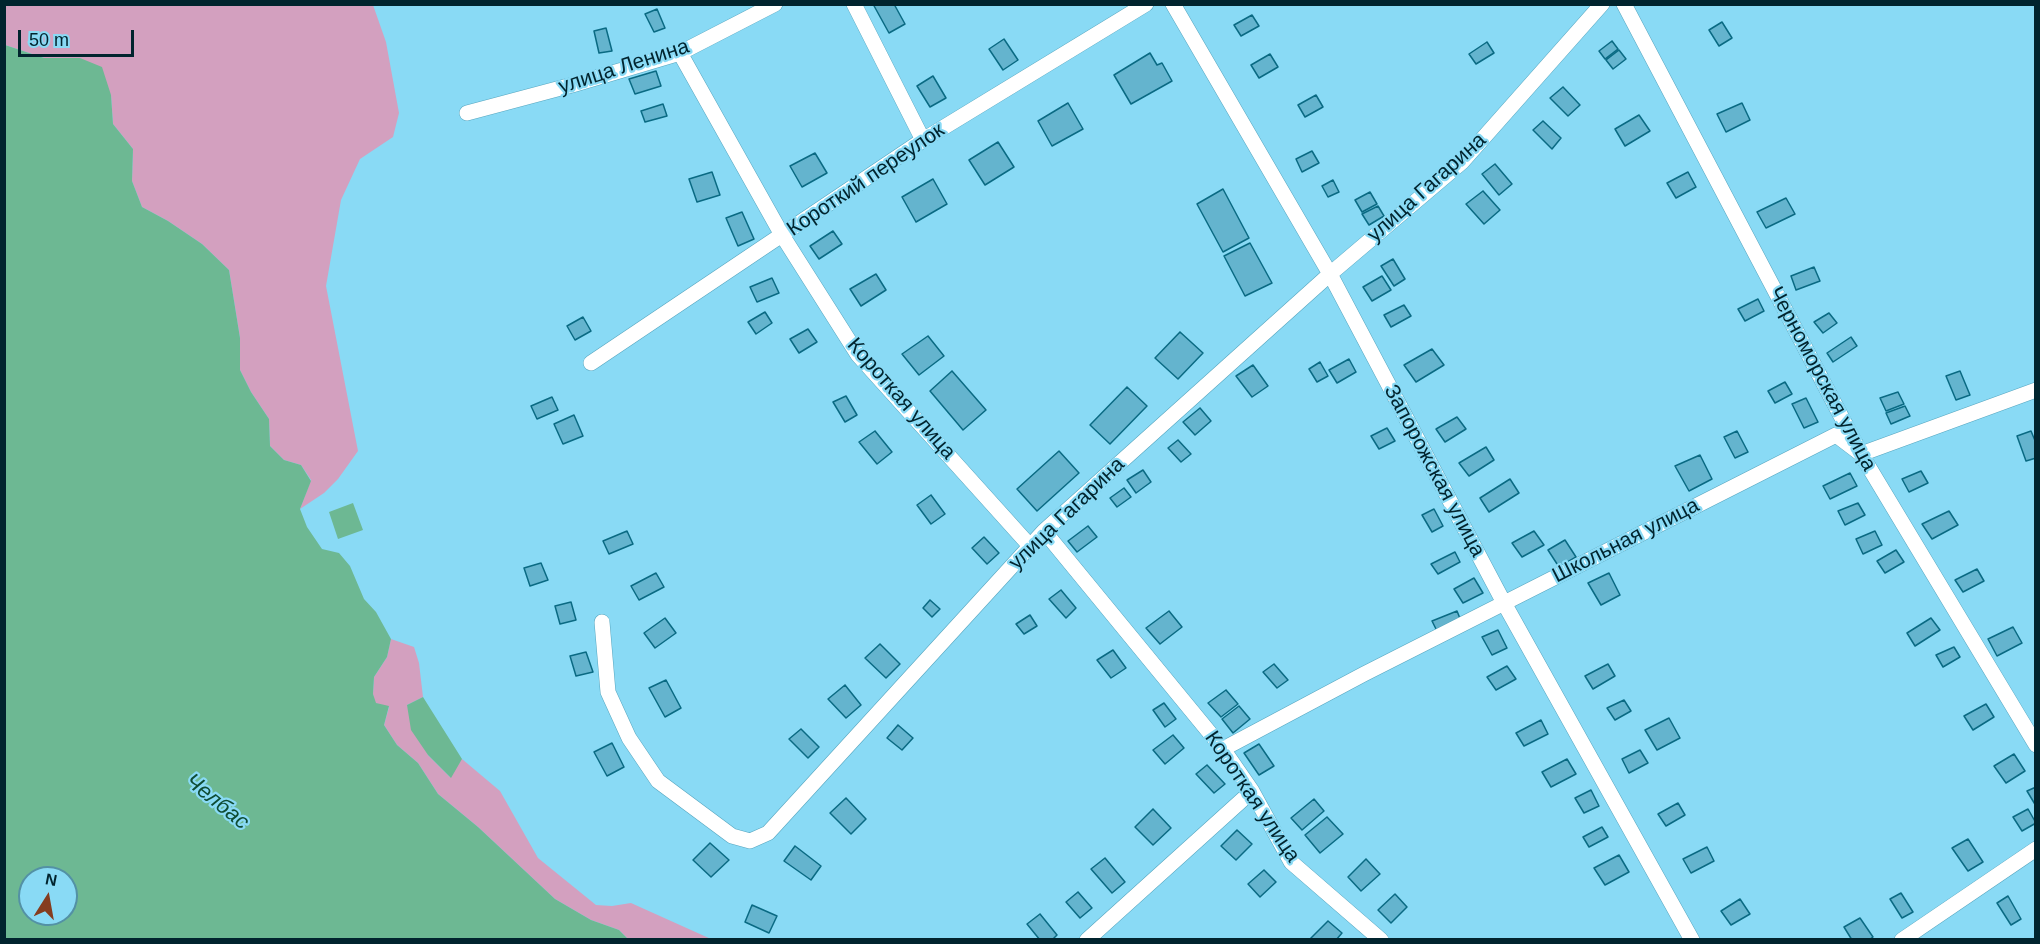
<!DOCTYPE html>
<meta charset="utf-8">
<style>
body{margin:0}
#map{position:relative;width:2040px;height:944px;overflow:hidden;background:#89daf5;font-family:Helvetica,sans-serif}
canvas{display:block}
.frame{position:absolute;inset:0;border:6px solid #01242e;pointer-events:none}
.north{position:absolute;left:18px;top:866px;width:60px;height:60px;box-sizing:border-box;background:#89daf5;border:2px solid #5391a5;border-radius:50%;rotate:11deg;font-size:16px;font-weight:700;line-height:24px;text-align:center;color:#01242e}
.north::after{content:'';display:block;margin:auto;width:21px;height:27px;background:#853d1f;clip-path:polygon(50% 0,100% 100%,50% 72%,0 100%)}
.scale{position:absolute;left:18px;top:30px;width:116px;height:27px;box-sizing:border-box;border:3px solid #01242e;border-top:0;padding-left:8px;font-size:18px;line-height:21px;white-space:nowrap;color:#01242e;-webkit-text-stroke:4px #89daf5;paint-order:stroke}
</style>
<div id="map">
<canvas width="2040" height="944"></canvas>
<div class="frame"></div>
<div class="north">N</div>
<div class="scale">50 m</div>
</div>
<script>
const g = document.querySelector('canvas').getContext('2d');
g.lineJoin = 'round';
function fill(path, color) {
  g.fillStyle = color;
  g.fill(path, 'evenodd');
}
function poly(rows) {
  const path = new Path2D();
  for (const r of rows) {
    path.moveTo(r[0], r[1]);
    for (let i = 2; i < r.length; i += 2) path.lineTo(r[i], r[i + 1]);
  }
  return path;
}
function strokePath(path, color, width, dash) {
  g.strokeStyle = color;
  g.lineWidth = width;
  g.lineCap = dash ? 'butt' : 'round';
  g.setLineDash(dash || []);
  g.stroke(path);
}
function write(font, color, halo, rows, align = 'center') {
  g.font = font + ' Helvetica,sans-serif';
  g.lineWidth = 4.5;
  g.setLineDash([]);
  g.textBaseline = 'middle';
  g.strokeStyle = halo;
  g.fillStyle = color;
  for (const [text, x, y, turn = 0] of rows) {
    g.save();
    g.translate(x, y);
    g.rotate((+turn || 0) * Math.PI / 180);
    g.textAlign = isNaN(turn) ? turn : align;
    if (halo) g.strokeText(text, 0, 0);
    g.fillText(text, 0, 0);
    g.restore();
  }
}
fill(poly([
 [4,5,373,5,386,42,399,113,393,137,360,159,341,200,326,286,358,451,338,479,324,493,300,509,311,480,301,465,284,460,270,446,269,419,251,392,240,370,240,338,229,270,202,244,168,221,142,207,132,181,133,149,113,124,111,95,80,58,44,58,5,45],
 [391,639,414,647,419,663,423,697,407,705,428,755,450,777,462,759,500,791,538,858,596,905,612,906,631,903,711,939,628,939,619,930,591,920,555,899,478,827,438,794,418,763,397,745,384,725,389,707,375,703,373,694,374,677,387,657]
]), '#d3a0bf');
fill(poly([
 [5,45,44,58,80,58,102,67,111,95,113,124,133,149,132,181,142,207,168,221,202,244,229,270,240,338,240,370,251,392,269,419,270,446,284,460,301,465,311,481,300,509,307,527,322,549,339,553,350,566,364,599,376,612,391,639,387,657,374,677,373,694,376,703,389,706,384,725,397,745,418,763,438,794,478,827,555,899,591,920,619,930,628,939,5,939],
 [30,878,66,878,66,914,30,914],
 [353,503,363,530,338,539,329,512],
 [423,697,462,759,451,778,428,755,411,730,407,705]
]), '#6db893');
const building = poly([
 [873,4,894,4,905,24,889,33,873,4],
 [657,9,665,28,654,32,645,14,657,9],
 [1252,15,1259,26,1241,36,1234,25,1252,15],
 [1722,22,1732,38,1719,46,1709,30,1722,22],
 [606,28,612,51,599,53,594,31,606,28],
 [1004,39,1018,60,1003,70,989,49,1004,39],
 [1612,41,1618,49,1605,59,1599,51,1612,41],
 [1487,42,1494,53,1476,64,1469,54,1487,42],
 [1619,50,1626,59,1613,69,1606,60,1619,50],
 [1150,53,1157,65,1162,63,1172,81,1131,104,1114,75,1150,53],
 [1270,54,1278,67,1259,78,1251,65,1270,54],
 [656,71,661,86,635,94,629,79,656,71],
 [933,76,946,98,930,107,917,86,933,76],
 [1563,87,1580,105,1568,116,1550,98,1563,87],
 [1316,95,1323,107,1305,117,1298,105,1316,95],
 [1068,103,1083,129,1052,146,1038,121,1068,103],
 [1742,103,1750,120,1726,132,1717,114,1742,103],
 [663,104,667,116,645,122,641,111,663,104],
 [1639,115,1650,131,1625,146,1615,129,1639,115],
 [1543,121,1561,138,1552,149,1533,130,1543,121],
 [998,142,1014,167,985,185,969,160,998,142],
 [1312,151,1319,163,1302,172,1296,159,1312,151],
 [815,153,827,173,802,187,790,166,815,153],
 [1495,164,1512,184,1499,195,1482,174,1495,164],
 [712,172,720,195,697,202,689,179,712,172],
 [1688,172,1696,187,1676,198,1667,183,1688,172],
 [933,179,947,204,916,222,902,197,933,179],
 [1333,180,1339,192,1328,197,1322,186,1333,180],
 [1223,189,1249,238,1223,252,1197,204,1223,189],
 [1483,191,1500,210,1484,224,1466,204,1483,191],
 [1370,192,1377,204,1362,212,1355,200,1370,192],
 [1786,198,1795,214,1766,228,1757,212,1786,198],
 [1378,206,1384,216,1369,225,1362,214,1378,206],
 [742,212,754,239,738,246,726,218,742,212],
 [833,231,842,244,819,259,810,246,833,231],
 [1250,243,1272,283,1245,296,1224,256,1250,243],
 [1393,259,1405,279,1394,286,1381,266,1393,259],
 [1814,267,1820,281,1796,290,1791,276,1814,267],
 [876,274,886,290,861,306,850,289,876,274],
 [1382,276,1391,290,1372,301,1363,287,1382,276],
 [772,278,779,293,757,302,750,287,772,278],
 [1758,299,1764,311,1745,321,1738,309,1758,299],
 [1404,305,1411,316,1391,327,1384,315,1404,305],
 [765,312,772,323,756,334,748,322,765,312],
 [1829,313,1837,323,1823,333,1814,322,1829,313],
 [583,317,591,331,575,340,567,326,583,317],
 [808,329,817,342,799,353,790,339,808,329],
 [1180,332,1203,353,1178,379,1155,358,1180,332],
 [928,336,944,356,919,375,902,354,928,336],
 [1851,337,1857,346,1833,362,1827,353,1851,337],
 [1432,349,1444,365,1416,382,1404,365,1432,349],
 [1349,359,1356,372,1337,383,1329,370,1349,359],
 [1320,362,1328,376,1317,382,1309,369,1320,362],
 [1253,365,1268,386,1252,397,1236,376,1253,365],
 [952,371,986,410,963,430,930,391,952,371],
 [1960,371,1970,395,1956,400,1946,376,1960,371],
 [1785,382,1792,394,1775,403,1768,391,1785,382],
 [1127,387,1147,406,1110,444,1090,425,1127,387],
 [1898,392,1904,404,1886,411,1880,398,1898,392],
 [846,396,857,415,845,422,833,402,846,396],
 [552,397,558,410,537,419,531,406,552,397],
 [1806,398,1818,422,1804,428,1792,404,1806,398],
 [1905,406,1910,416,1891,424,1886,413,1905,406],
 [1200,408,1211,421,1195,435,1183,422,1200,408],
 [574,415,583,436,563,444,554,424,574,415],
 [1457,417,1466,429,1445,442,1436,429,1457,417],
 [1387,428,1395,441,1379,449,1371,436,1387,428],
 [875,431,892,452,877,464,859,442,875,431],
 [1737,431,1748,452,1735,458,1724,437,1737,431],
 [2031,431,2036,443,2036,458,2026,461,2017,436,2031,431],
 [1178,440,1191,454,1181,462,1168,448,1178,440],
 [1486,447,1494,460,1469,476,1459,463,1486,447],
 [1059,451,1079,473,1037,511,1017,489,1059,451],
 [1700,455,1712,479,1689,491,1675,466,1700,455],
 [1143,470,1151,482,1136,493,1127,480,1143,470],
 [1921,471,1928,483,1909,492,1902,479,1921,471],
 [1850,473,1857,486,1830,499,1823,486,1850,473],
 [1510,479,1519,493,1489,512,1480,498,1510,479],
 [1124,488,1131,497,1117,507,1110,498,1124,488],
 [931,495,945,514,931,524,917,505,931,495],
 [1858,503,1865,515,1845,525,1838,511,1858,503],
 [1434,509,1443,526,1432,532,1422,515,1434,509],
 [1949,511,1958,525,1932,539,1922,524,1949,511],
 [1088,526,1097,537,1077,552,1068,541,1088,526],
 [627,531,633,544,609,554,603,541,627,531],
 [1534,531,1544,545,1522,557,1512,543,1534,531],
 [1875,531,1882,545,1863,554,1856,539,1875,531],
 [984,537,999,553,987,564,972,548,984,537],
 [1565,540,1576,557,1559,567,1548,550,1565,540],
 [1896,550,1904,562,1885,573,1877,561,1896,550],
 [1455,552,1460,562,1438,574,1431,564,1455,552],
 [541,563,548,580,530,586,524,568,541,563],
 [1977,569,1984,581,1963,592,1955,580,1977,569],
 [656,573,664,587,639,600,631,586,656,573],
 [1609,573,1620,595,1601,605,1588,583,1609,573],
 [1474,578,1483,593,1463,603,1454,589,1474,578],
 [1061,590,1076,608,1066,618,1049,599,1061,590],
 [930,600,940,609,932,617,923,608,930,600],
 [571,602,576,620,560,624,555,606,571,602],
 [1169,611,1182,627,1160,644,1146,628,1169,611],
 [1457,611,1461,621,1437,631,1432,621,1457,611],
 [1030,615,1037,626,1024,634,1016,624,1030,615],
 [665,618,676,633,655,648,644,633,665,618],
 [1931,618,1940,630,1915,646,1907,633,1931,618],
 [2013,627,2022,643,1997,656,1988,639,2013,627],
 [1498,630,1507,648,1492,655,1482,637,1498,630],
 [880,644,900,664,886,678,865,658,880,644],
 [1954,647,1960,657,1943,667,1936,655,1954,647],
 [1113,650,1126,668,1111,678,1097,660,1113,650],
 [586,652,593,672,576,676,570,656,586,652],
 [1274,664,1288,680,1277,688,1263,672,1274,664],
 [1608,664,1615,676,1593,689,1585,676,1608,664],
 [1507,666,1516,679,1496,690,1487,677,1507,666],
 [666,680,681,708,665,717,649,688,666,680],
 [845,685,861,705,846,718,828,699,845,685],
 [1226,690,1238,704,1221,717,1208,703,1226,690],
 [1624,700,1631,711,1615,720,1607,708,1624,700],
 [1164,703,1176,719,1165,727,1153,710,1164,703],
 [1986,704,1994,717,1973,730,1964,716,1986,704],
 [1239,706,1250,719,1233,733,1222,719,1239,706],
 [1669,718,1680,738,1657,750,1645,730,1669,718],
 [1541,720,1548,734,1524,746,1516,733,1541,720],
 [898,725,913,738,902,750,887,738,898,725],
 [801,729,819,747,808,758,789,739,801,729],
 [1173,735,1184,748,1165,764,1153,750,1173,735],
 [612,743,624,767,607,776,594,752,612,743],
 [1259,744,1274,766,1259,775,1244,753,1259,744],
 [1640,750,1648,763,1629,773,1622,759,1640,750],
 [2014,754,2025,771,2006,783,1994,766,2014,754],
 [1567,759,1576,774,1551,787,1542,772,1567,759],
 [1207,765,1225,784,1214,793,1196,774,1207,765],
 [2036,787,2036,806,2027,791,2036,787],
 [1591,790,1599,806,1584,813,1575,798,1591,790],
 [846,798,866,819,851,834,830,813,846,798],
 [1314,799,1324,811,1302,830,1291,818,1314,799],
 [1678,803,1685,815,1666,826,1658,814,1678,803],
 [1153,809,1171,828,1153,845,1135,827,1153,809],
 [2028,809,2036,823,2022,831,2013,817,2028,809],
 [1327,817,1343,834,1320,853,1305,835,1327,817],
 [1602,827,1608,837,1589,847,1583,837,1602,827],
 [1237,830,1252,844,1236,860,1221,846,1237,830],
 [1968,839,1983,862,1968,871,1952,848,1968,839],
 [710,843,729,860,711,877,693,860,710,843],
 [795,846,821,866,811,880,784,861,795,846],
 [1707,847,1714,861,1691,873,1683,859,1707,847],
 [1619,855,1629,872,1605,885,1594,868,1619,855],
 [1105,858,1125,882,1112,893,1091,869,1105,858],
 [1366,859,1380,874,1361,891,1348,877,1366,859],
 [1264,870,1276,882,1260,897,1248,884,1264,870],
 [1078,892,1092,908,1080,918,1066,902,1078,892],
 [1901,893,1913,912,1902,918,1890,899,1901,893],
 [1395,894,1407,907,1391,923,1378,910,1395,894],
 [2008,896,2021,919,2011,925,1997,903,2008,896],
 [1740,899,1750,914,1731,925,1721,911,1740,899],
 [752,905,777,916,769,933,745,922,752,905],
 [1040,914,1057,935,1052,940,1040,940,1027,924,1040,914],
 [1860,918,1873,937,1869,940,1852,940,1844,927,1860,918],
 [1328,921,1342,933,1336,940,1310,939,1328,921]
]);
fill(building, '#64b4ce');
strokePath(building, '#0a6a83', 1.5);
const minor = poly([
 [854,4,923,140],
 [1173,4,1330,274,1504,603,1692,940],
 [1624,4,1861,454,2036,745],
 [680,53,782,235,858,355,1030,546],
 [467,113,572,85,680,53,775,4],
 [591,363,923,140,1146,4],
 [1044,531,1223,749,1252,791,1291,862,1381,940],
 [602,622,608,692,629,738,658,781,732,836,750,841,768,833,1044,531,1330,274,1462,162,1602,4],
 [1223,749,1364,674,1836,435,1861,454,2036,390],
 [1087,940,1252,791],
 [1902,940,2036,849]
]);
strokePath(minor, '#55a5bf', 16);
strokePath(minor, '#fff', 15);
write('21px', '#01242e', '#89daf5', [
 ["улица Ленина",624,67,-18],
 ["Короткий переулок",866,180,-34],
 ["улица Гагарина",1427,188,-42],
 ["Черноморская улица",1822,379,62],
 ["Короткая улица",901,399,49],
 ["Запорожская улица",1434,471,62],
 ["улица Гагарина",1067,514,-44],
 ["Школьная улица",1626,541,-27],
 ["Короткая улица",1252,797,56]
]);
write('italic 22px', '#0f4c34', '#89daf5', [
 ["Челбас",217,802,39]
]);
</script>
